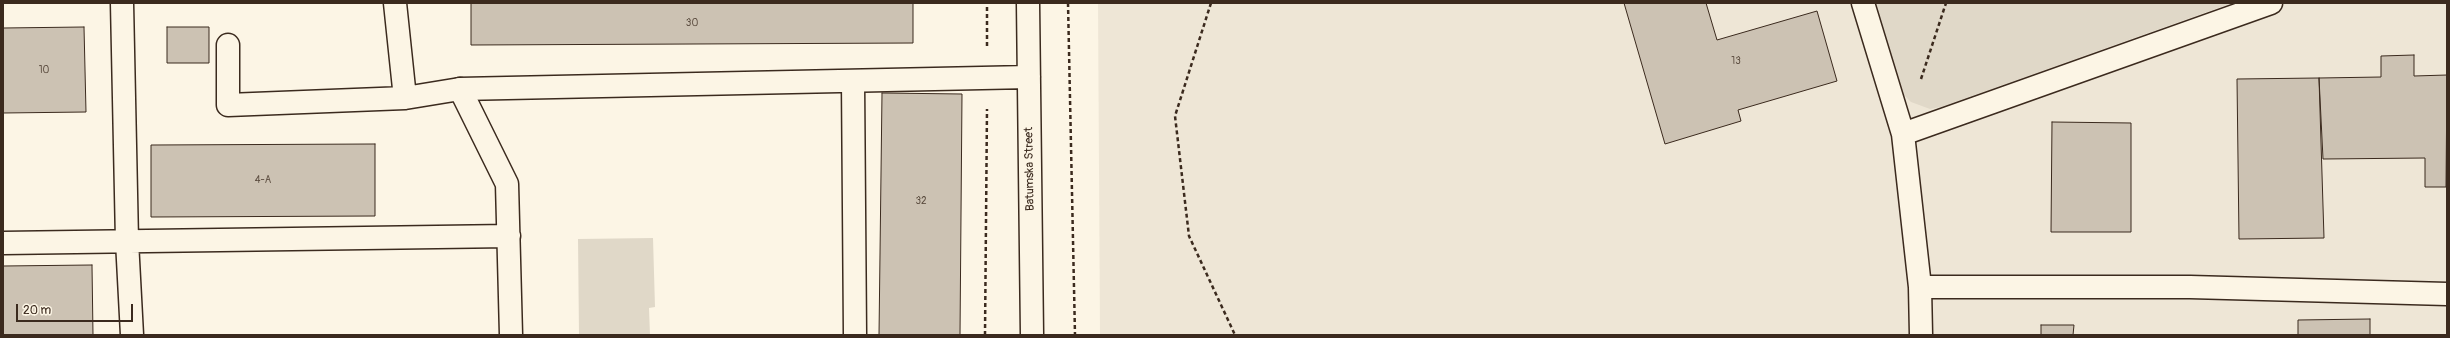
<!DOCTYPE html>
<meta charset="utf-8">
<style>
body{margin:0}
#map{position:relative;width:2450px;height:338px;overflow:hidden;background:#fcf5e5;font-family:Pangolin,sans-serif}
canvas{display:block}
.frame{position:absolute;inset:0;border:4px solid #3b2a1e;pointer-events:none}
.scale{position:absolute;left:16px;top:304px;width:117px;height:18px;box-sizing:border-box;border:2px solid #3b2a1e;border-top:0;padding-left:5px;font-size:12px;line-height:14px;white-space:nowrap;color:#3b2a1e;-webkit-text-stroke:3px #fcf5e5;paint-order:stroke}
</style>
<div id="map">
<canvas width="2450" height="338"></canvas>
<div class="frame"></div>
<div class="scale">20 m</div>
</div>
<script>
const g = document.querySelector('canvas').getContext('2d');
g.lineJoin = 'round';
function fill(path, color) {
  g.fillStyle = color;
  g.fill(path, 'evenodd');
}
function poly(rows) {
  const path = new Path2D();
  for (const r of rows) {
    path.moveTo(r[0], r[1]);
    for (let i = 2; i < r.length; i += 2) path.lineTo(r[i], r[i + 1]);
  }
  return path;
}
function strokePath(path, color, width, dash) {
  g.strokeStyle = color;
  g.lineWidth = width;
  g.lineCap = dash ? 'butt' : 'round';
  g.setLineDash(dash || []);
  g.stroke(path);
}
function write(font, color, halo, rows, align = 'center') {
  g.font = font + ' Pangolin,sans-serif';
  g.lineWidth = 4;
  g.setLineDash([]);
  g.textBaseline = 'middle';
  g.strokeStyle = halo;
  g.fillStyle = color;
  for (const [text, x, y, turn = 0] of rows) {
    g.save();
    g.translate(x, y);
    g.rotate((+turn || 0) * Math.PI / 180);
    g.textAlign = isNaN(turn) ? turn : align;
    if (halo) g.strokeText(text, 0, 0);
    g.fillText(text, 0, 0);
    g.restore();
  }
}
fill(poly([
 [1098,3,2447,3,2447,335,1100,335]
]), '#eee6d6');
fill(poly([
 [1874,3,2232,3,1941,107,1930,109,1911,102,1900,91],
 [653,238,655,307,649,308,650,335,579,335,578,239]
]), '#e0d8c8');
const building = poly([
 [471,3,913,3,913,43,471,45,471,3],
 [1624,3,1706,3,1717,40,1817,11,1837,81,1738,110,1741,121,1665,144,1624,3],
 [84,27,86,112,3,113,3,28,84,27],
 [167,27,209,27,209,63,167,63,167,27],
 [2414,55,2414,76,2447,75,2446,187,2425,187,2425,158,2323,159,2319,78,2381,77,2381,56,2414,55],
 [2319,78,2324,238,2239,239,2237,79,2319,78],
 [882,93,962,94,960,335,879,335,882,93],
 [2052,122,2131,123,2131,232,2051,232,2052,122],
 [375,144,375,216,151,217,151,145,375,144],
 [92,265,93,335,3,335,3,266,92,265],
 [2370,319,2370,335,2298,335,2298,320,2370,319],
 [2041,325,2074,325,2073,335,2041,335,2041,325]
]);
fill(building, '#ccc2b3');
strokePath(building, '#3b2a1e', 1);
const service = poly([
 [122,3,127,241,132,335],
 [395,3,405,98],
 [1863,3,1903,134,1920,287,1921,335],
 [228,45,228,105,405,98,460,89,507,184,511,335],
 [1903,134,2271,3],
 [3,243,509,236],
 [1920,287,2190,287,2447,294]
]);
const minor = poly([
 [1028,3,1032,335],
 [853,81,855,335],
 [460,89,1029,77]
]);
strokePath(service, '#3b2a1e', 25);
strokePath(minor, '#3b2a1e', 25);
strokePath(poly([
 [1068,3,1075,335],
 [1211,3,1175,116,1189,236,1235,335],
 [987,46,987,3],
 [1921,79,1946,3],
 [985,335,987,109]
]), '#3b2a1e', 2.5, [4, 3]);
strokePath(service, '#fcf5e5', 22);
strokePath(minor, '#fcf5e5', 22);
write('10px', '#5f5043', null, [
 ["30",692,23],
 ["13",1736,61],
 ["10",44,70],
 ["4-А",263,180],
 ["32",921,201]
]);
write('12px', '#3b2a1e', '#fcf5e5', [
 ["Batumska Street",1030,169,-91]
]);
</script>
